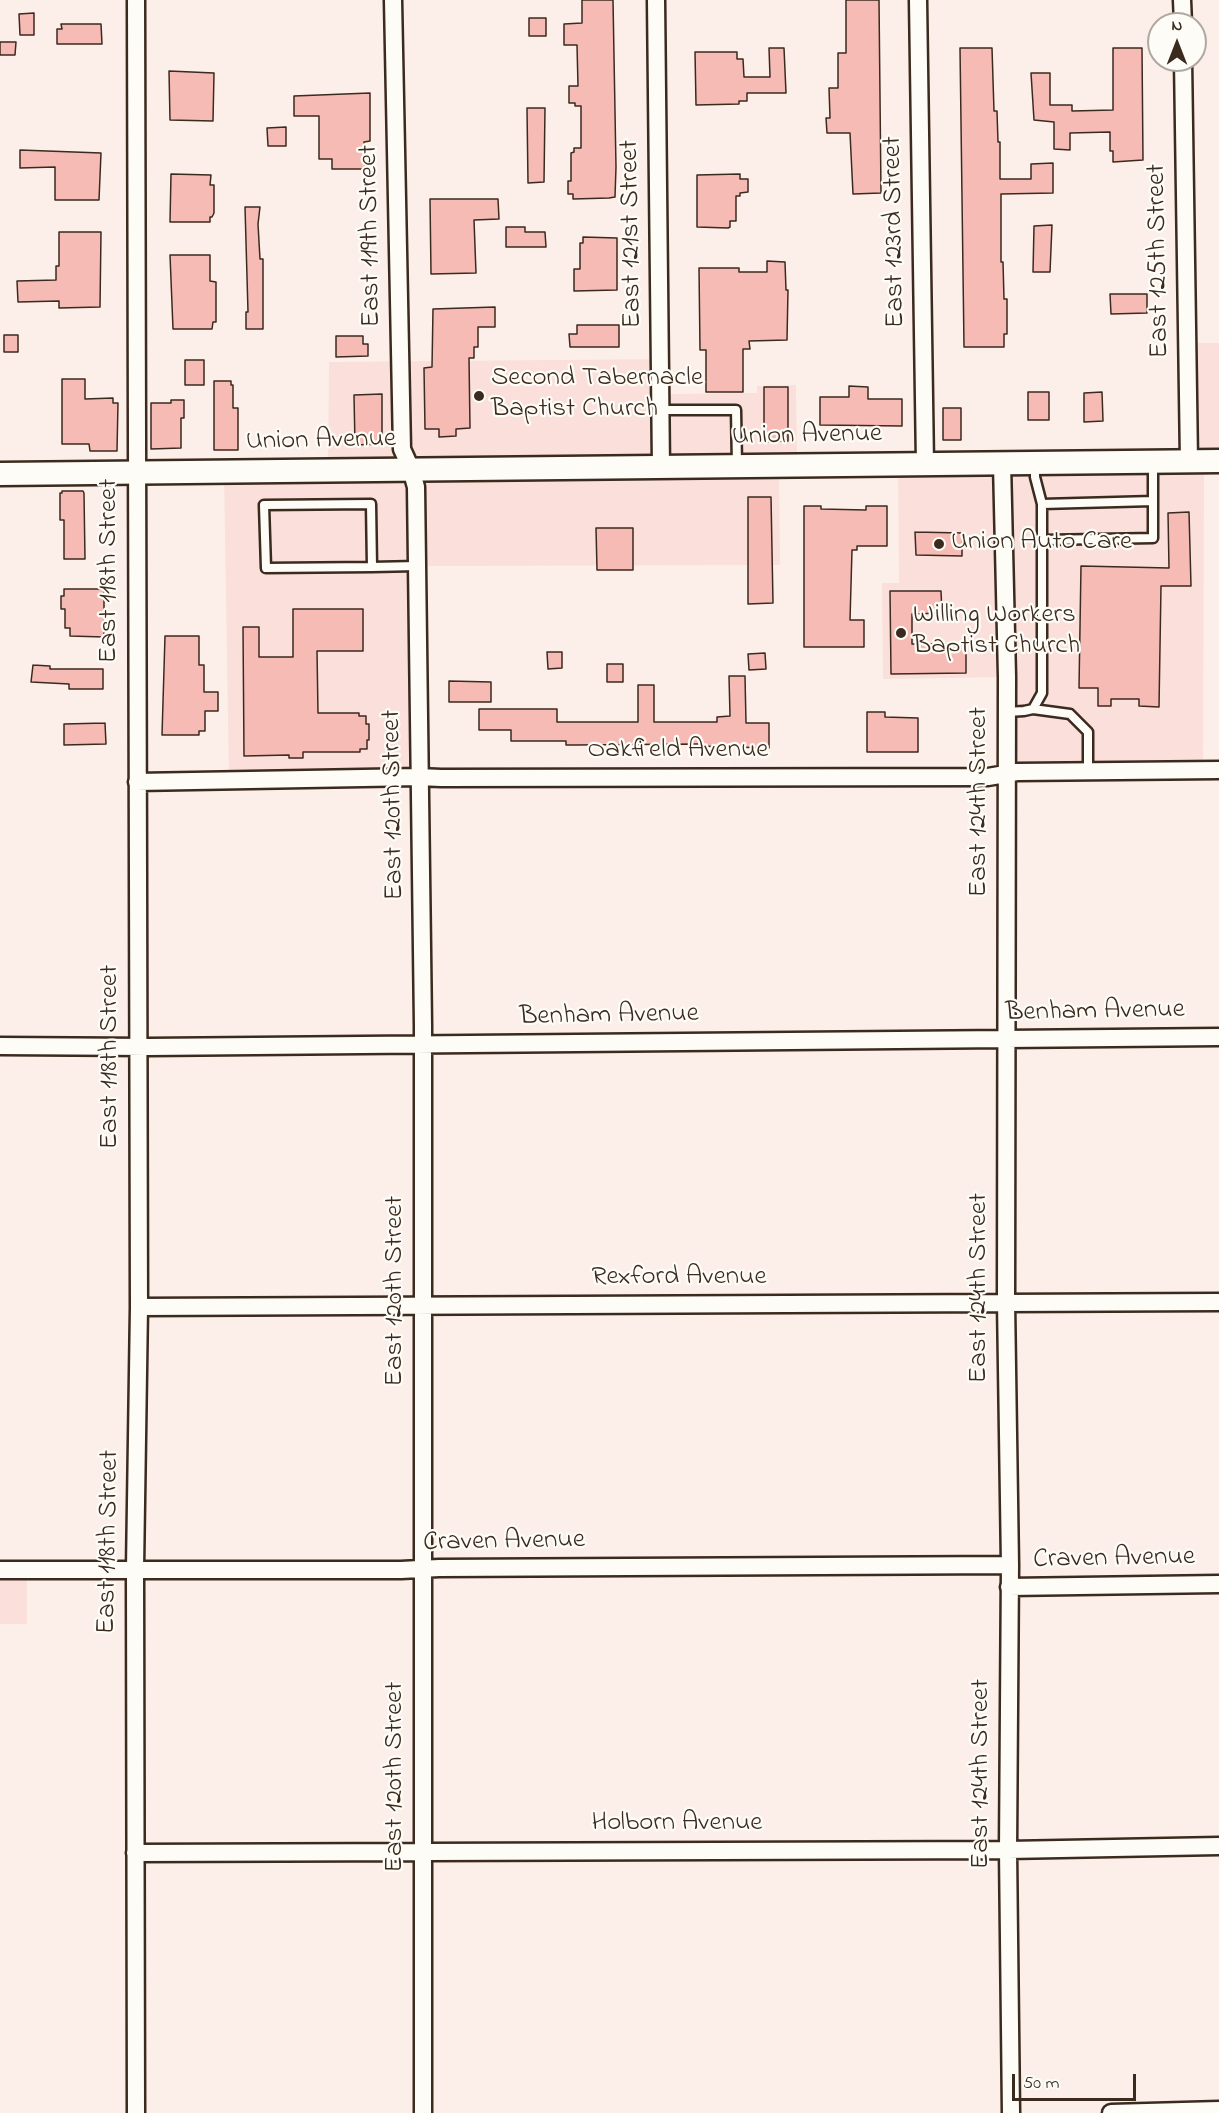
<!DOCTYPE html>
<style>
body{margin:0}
#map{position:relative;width:1219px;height:2113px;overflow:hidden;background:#fcefea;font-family:"Indie Flower",sans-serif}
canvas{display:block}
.north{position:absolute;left:1147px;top:12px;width:60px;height:60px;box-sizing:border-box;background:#fdfcf7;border:2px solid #afa8a0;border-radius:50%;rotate:0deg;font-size:16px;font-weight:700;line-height:24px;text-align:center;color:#3b2a1e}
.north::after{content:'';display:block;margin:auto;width:21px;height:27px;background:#3b2a1e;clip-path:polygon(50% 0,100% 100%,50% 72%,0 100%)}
.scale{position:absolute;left:1012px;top:2074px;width:124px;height:27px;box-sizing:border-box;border:3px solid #3b2a1e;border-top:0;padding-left:8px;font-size:18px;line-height:21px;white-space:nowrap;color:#3b2a1e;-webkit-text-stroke:4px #fdfcf7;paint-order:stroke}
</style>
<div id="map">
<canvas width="1219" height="2113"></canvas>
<div class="north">N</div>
<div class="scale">50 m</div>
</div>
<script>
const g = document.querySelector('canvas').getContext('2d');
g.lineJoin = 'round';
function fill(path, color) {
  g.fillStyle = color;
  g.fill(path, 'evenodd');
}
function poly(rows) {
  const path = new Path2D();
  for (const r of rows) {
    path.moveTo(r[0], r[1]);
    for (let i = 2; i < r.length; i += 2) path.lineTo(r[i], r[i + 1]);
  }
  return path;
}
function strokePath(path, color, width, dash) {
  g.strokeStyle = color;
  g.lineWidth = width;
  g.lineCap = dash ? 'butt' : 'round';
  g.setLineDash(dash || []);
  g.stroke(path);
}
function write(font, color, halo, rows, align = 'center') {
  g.font = font + ' "Indie Flower",sans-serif';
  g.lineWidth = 4.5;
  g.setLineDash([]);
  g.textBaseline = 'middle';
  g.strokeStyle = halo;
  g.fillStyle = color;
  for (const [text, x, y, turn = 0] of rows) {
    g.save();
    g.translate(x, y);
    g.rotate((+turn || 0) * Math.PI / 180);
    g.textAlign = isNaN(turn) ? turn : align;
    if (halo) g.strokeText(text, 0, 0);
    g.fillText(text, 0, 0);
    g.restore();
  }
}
fill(poly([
 [1187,343,1219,343,1219,461,1204,462,1203,770,1006,775,1007,677,883,679,882,583,899,583,898,465,1188,461],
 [670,359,671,394,757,393,757,386,796,385,797,465,779,466,780,565,418,566,419,777,229,782,224,471,328,470,329,362],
 [0,1570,27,1570,27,1624,0,1624]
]), '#fadfda');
const building = poly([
 [582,0,613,0,616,167,615,197,609,198,573,199,573,194,568,194,568,181,571,181,571,153,574,152,574,148,581,148,581,106,575,106,575,103,569,103,569,86,578,86,577,45,564,45,564,24,582,23,582,0],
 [846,0,879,0,881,193,853,194,850,133,827,133,826,118,830,118,829,88,838,88,838,53,846,53,846,0],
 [34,13,34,35,20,35,19,14,34,13],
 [529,18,546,18,546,36,529,36,529,18],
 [61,24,101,24,102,44,57,44,57,29,62,29,61,24],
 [0,42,16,42,15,55,0,55,0,42],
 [769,48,784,48,786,93,747,93,747,101,739,101,739,104,696,105,695,52,737,52,737,59,743,59,744,77,770,77,769,48],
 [960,48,992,48,994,111,997,111,998,142,1000,142,1000,179,1031,179,1031,164,1053,163,1053,193,1001,194,1001,262,1003,262,1004,299,1007,299,1007,334,1004,334,1004,347,964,347,960,48],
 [1113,48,1142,48,1143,160,1113,162,1113,151,1110,151,1110,132,1070,133,1070,150,1054,149,1054,122,1034,120,1031,73,1050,73,1050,105,1072,105,1072,111,1113,110,1113,48],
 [169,71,214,73,213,121,170,120,169,71],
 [370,93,370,141,364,142,365,169,332,169,332,159,319,159,319,116,294,116,294,96,370,93],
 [527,108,545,108,544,182,528,183,527,108],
 [286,127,286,146,268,146,267,128,286,127],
 [20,150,101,153,99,200,55,200,55,167,20,168,20,150],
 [171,174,211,175,210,185,214,185,214,213,212,217,210,217,210,222,170,222,171,174],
 [740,174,740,179,748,179,748,192,740,193,740,196,736,196,736,221,730,221,730,227,728,228,697,227,697,175,740,174],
 [430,199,498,199,499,219,474,220,476,273,431,274,430,199],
 [245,207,260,207,258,224,260,259,263,259,263,329,246,329,246,312,248,312,245,207],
 [1052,225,1050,272,1033,272,1034,226,1052,225],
 [506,227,525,227,525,232,545,232,546,247,506,247,506,227],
 [59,232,101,232,100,307,59,308,59,301,18,302,17,281,56,280,56,266,59,266,59,232],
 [583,237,617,238,617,290,574,291,574,269,580,269,580,243,583,243,583,237],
 [170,255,210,255,210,281,216,282,216,322,213,322,212,329,173,329,170,255],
 [767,261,785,262,786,290,788,290,787,340,749,341,750,349,743,349,743,392,706,392,706,350,700,350,699,268,739,268,739,272,767,272,767,261],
 [1110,294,1147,294,1147,313,1111,314,1110,294],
 [495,307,495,327,478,327,478,347,474,347,474,358,469,358,470,428,456,429,456,436,439,437,439,429,425,429,424,368,432,367,433,309,495,307],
 [577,325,619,325,619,347,570,347,569,334,577,334,577,325],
 [4,335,18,335,18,352,4,352,4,335],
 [336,336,363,336,363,344,368,344,368,356,336,357,336,336],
 [185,360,204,360,204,385,185,385,185,360],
 [62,379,85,379,85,399,113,398,113,403,118,403,117,451,90,451,89,444,62,444,62,379],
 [214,381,231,381,231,385,233,385,233,408,238,408,238,450,214,450,214,381],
 [849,386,868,387,868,399,902,399,902,426,820,425,820,397,849,397,849,386],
 [764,387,788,387,788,441,764,442,764,387],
 [1028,392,1049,392,1049,420,1028,420,1028,392],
 [1102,392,1103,421,1084,422,1084,393,1102,392],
 [382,394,382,444,355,445,354,395,382,394],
 [171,400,184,400,184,418,181,418,181,448,151,449,151,403,171,403,171,400],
 [943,408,961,408,961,440,943,440,943,408],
 [62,491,83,491,84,493,85,559,64,559,64,520,60,520,60,493,62,493,62,491],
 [748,497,771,497,773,603,748,604,748,497],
 [804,506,821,506,821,509,866,510,866,506,887,506,887,546,857,546,857,550,852,550,850,620,864,620,864,647,804,647,804,506],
 [1189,512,1191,586,1161,586,1159,707,1139,706,1139,699,1111,699,1111,706,1098,706,1098,688,1079,688,1081,566,1169,568,1168,513,1189,512],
 [596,528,633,528,633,570,597,570,596,528],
 [915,532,962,533,962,556,916,555,915,532],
 [64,589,104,589,104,637,70,636,70,628,65,628,65,609,61,609,61,596,64,596,64,589],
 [890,591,941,591,942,613,912,614,912,644,966,644,966,673,891,674,890,591],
 [293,609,363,609,363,651,317,651,318,713,359,713,359,716,366,716,366,724,369,724,369,740,367,740,367,749,360,749,360,752,303,752,303,758,289,758,289,755,244,756,243,627,259,627,259,657,293,657,293,609],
 [165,636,199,636,199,665,204,665,204,692,218,692,218,711,205,711,205,731,199,731,199,735,162,735,165,636],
 [547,652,562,652,562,668,548,669,547,652],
 [765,653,766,669,749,670,748,654,765,653],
 [607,664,623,664,623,682,607,682,607,664],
 [33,665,50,666,50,669,103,669,103,689,69,689,69,684,31,682,33,665],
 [729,676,745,676,746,723,769,723,769,748,698,746,698,744,576,745,566,745,566,741,511,741,511,730,479,730,479,709,557,709,557,722,638,722,638,685,654,685,654,722,717,722,717,717,730,716,729,676],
 [449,681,491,682,491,702,449,702,449,681],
 [867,712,885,712,885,717,918,718,918,752,867,752,867,712],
 [105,723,106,744,64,745,64,724,105,723]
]);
fill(building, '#f6bbb4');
strokePath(building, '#3b2a1e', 1.5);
const service = poly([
 [660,410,736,410,737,465],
 [1035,464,1035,477,1042,504,1153,501,1153,463],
 [1043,540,1153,538,1153,501],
 [372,567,371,504,264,505,266,568,372,567,417,566],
 [1033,709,1070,714,1088,732,1088,771],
 [1006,712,1024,711,1033,709,1042,693,1042,504]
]);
const minor = poly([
 [136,0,139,1307,135,1568,136,2113],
 [393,0,402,449,411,469,416,487,423,1026,423,2113],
 [656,0,661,467],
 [918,0,925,464],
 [1182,0,1183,24],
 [1183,60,1189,461],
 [1002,463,1007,677,1006,1302,1010,1565,1008,1850,1011,2113],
 [137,782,419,777,441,778,988,777,1017,772,1219,770],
 [0,1046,148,1047,1219,1037],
 [139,1307,1219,1302],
 [0,1570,401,1570,439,1568,1010,1565],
 [1009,1587,1219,1584],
 [135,1853,1008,1850,1219,1846],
 [1111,2113,1219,2110]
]);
const secondary = poly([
 [0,474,1219,461]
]);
strokePath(service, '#3b2a1e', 13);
strokePath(minor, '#3b2a1e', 21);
strokePath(secondary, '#3b2a1e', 27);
strokePath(service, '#fdfcf7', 8);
strokePath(minor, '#fdfcf7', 16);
strokePath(secondary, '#fdfcf7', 22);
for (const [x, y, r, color] of [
 [479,396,6,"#3b2a1e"],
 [939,544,6,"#3b2a1e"],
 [901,633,6,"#3b2a1e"]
]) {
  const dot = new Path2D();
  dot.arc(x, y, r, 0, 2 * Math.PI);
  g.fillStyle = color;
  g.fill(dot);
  strokePath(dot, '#fdfcf7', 2);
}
write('27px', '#3b2a1e', '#fdfcf7', [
 ["East 123rd Street",896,232,-91],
 ["East 121st Street",633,234,-91],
 ["East 119th Street",372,236,-91],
 ["East 125th Street",1160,261,-91],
 ["Union Avenue",807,437,-1],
 ["Union Avenue",321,442,-1],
 ["East 118th Street",111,571,-90],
 ["Oakfield Avenue",678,752],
 ["East 124th Street",981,802,-90],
 ["East 120th Street",395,805,-91],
 ["Benham Avenue",1095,1013,-1],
 ["Benham Avenue",609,1017,-1],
 ["East 118th Street",112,1057,-90],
 ["Rexford Avenue",679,1279],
 ["East 124th Street",981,1288,-90],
 ["East 120th Street",397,1291,-90],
 ["East 118th Street",110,1542,-89],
 ["Craven Avenue",504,1543,-1],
 ["Craven Avenue",1114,1560,-1],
 ["East 124th Street",983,1774,-90],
 ["East 120th Street",397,1777,-90],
 ["Holborn Avenue",677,1825]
]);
write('27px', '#3b2a1e', '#fdfcf7', [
 ["Second Tabernacle",491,380],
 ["Baptist Church",491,411],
 ["Union Auto Care",951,544],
 ["Willing Workers",913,617],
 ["Baptist Church",913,648]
], 'left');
</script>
